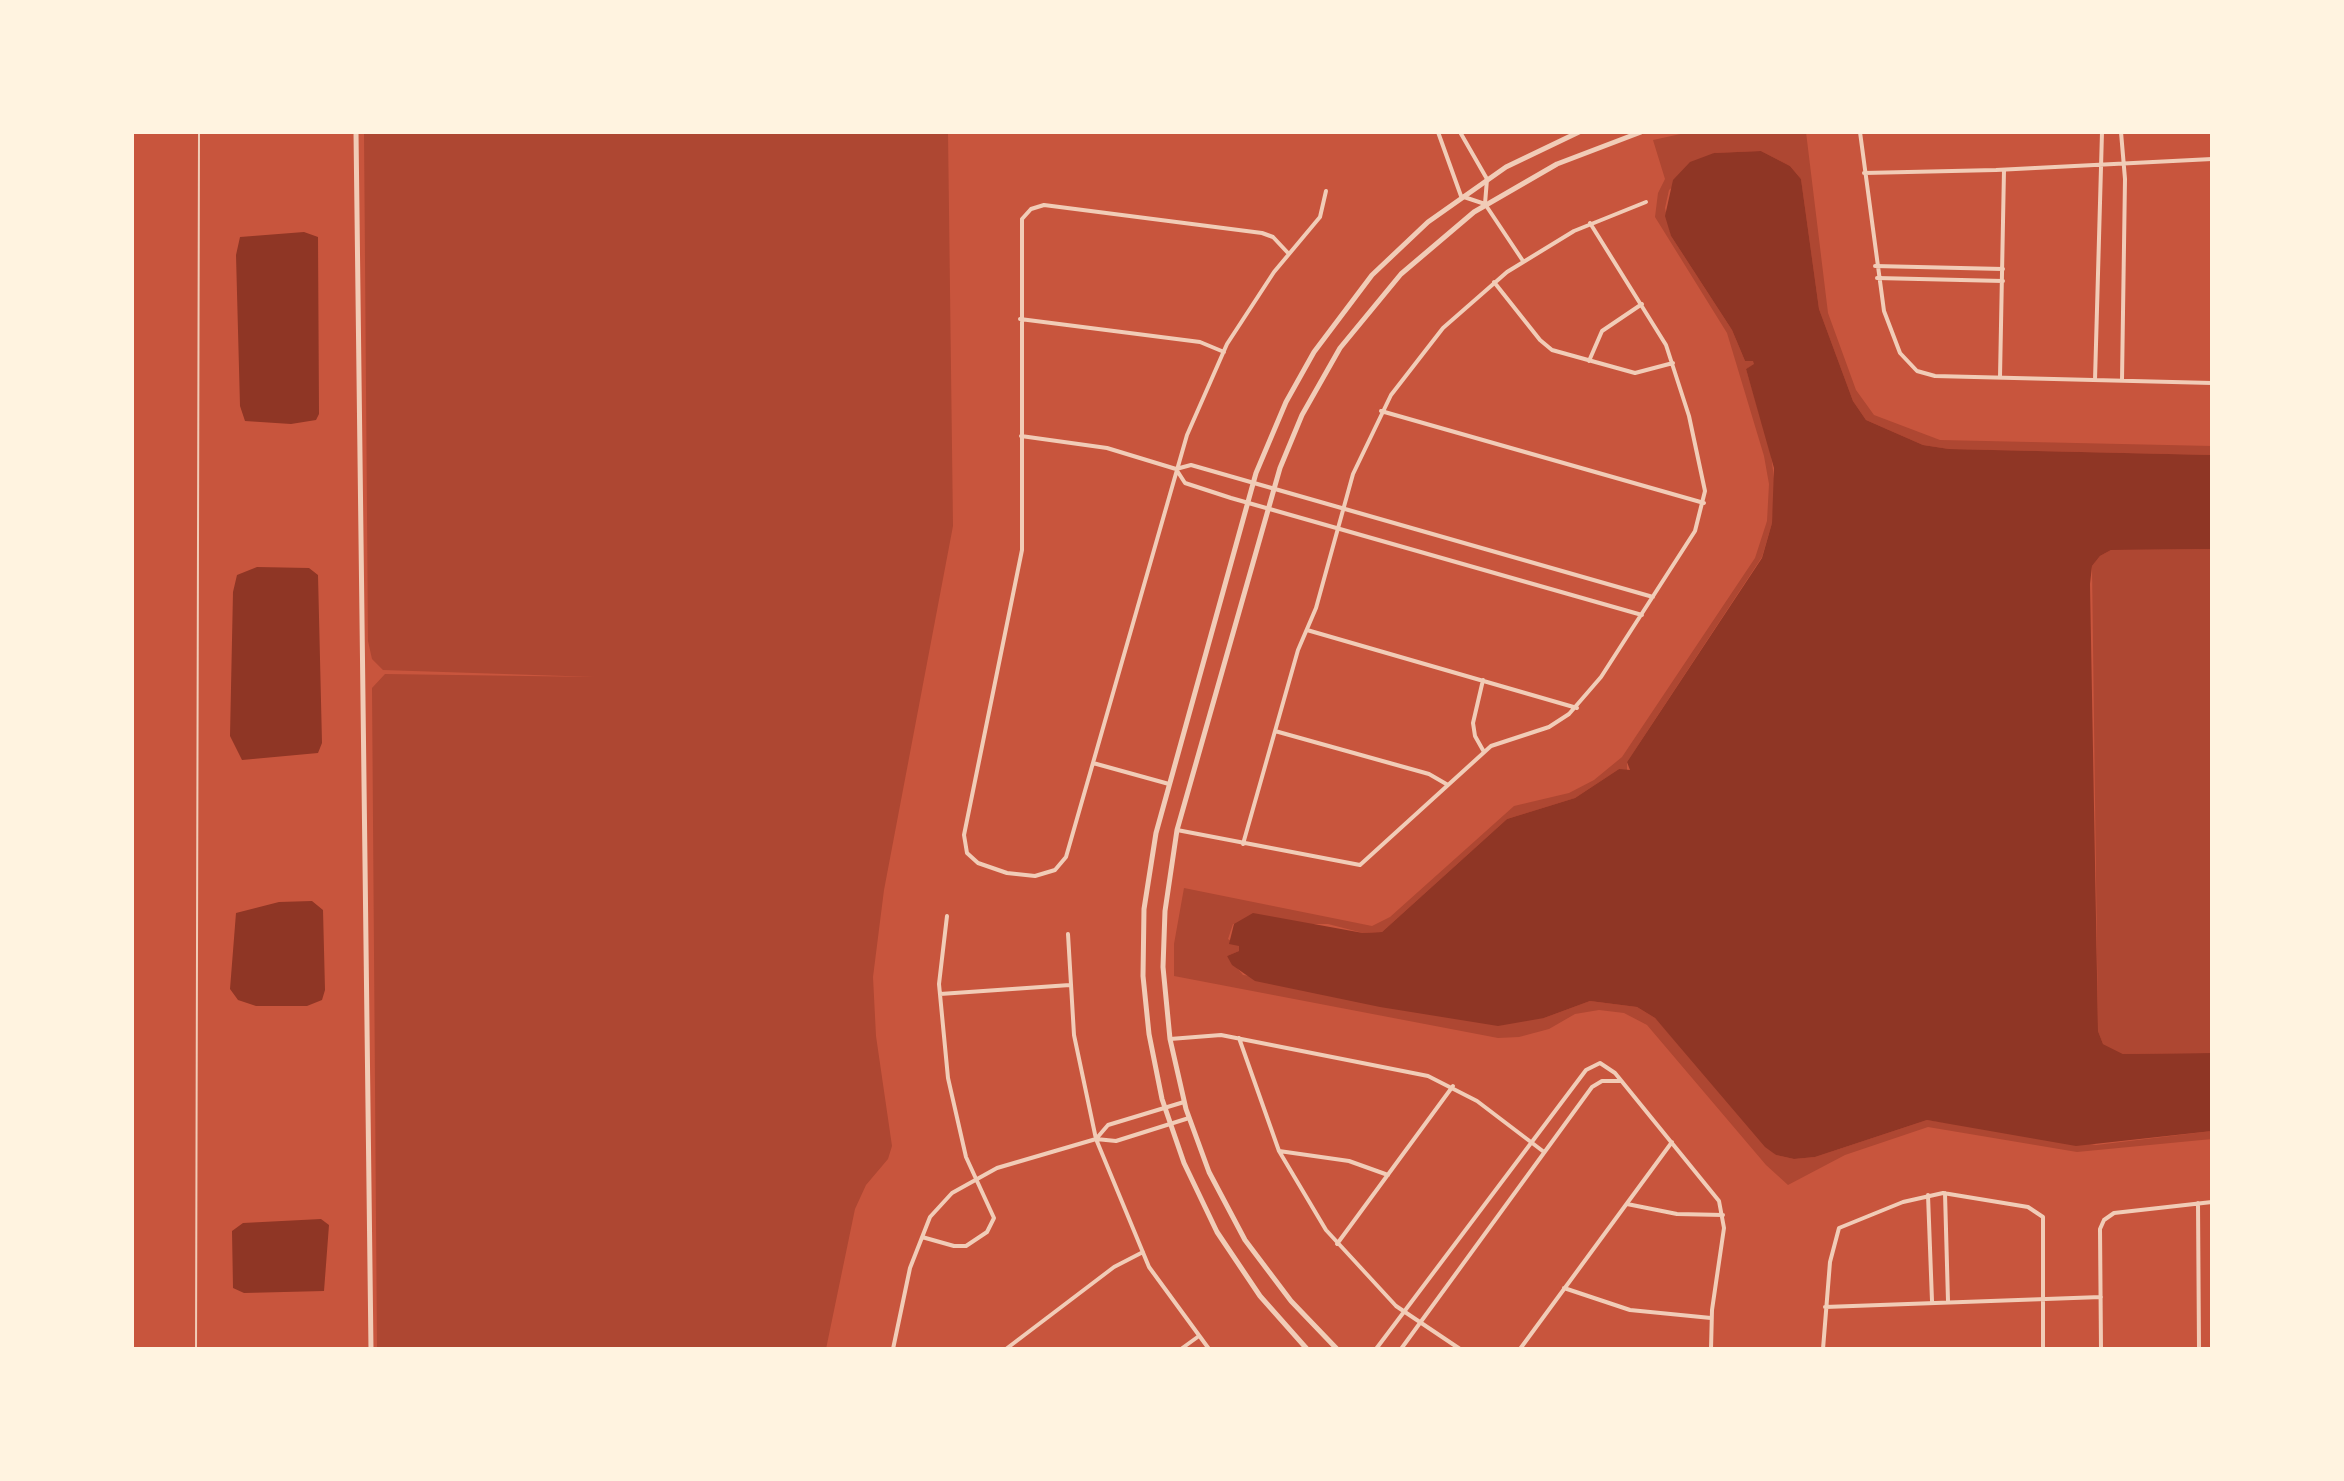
<!DOCTYPE html>
<style>
body{margin:0}
#map{position:relative;width:2344px;height:1481px;overflow:hidden;background:#c8553d;font-family:"Source Sans 3",sans-serif}
canvas{display:block}
.frame{position:absolute;inset:0;border:134px solid #fff3e0;pointer-events:none}
</style>
<div id="map">
<canvas width="2344" height="1481"></canvas>
<div class="frame"></div>
</div>
<script>
const g = document.querySelector('canvas').getContext('2d');
g.lineJoin = 'round';
function fill(path, color) {
  g.fillStyle = color;
  g.fill(path, 'evenodd');
}
function poly(rows) {
  const path = new Path2D();
  for (const r of rows) {
    path.moveTo(r[0], r[1]);
    for (let i = 2; i < r.length; i += 2) path.lineTo(r[i], r[i + 1]);
  }
  return path;
}
function strokePath(path, color, width, dash) {
  g.strokeStyle = color;
  g.lineWidth = width;
  g.lineCap = dash ? 'butt' : 'round';
  g.setLineDash(dash || []);
  g.stroke(path);
}
fill(poly([
 [364,132,948,132,953,526,884,890,873,977,876,1036,892,1146,888,1159,866,1185,855,1209,826,1349,377,1349,372,688,385,674,596,677,383,670,372,659,368,641],
 [1690,132,1806,132,1828,313,1856,390,1874,415,1940,440,2212,446,2212,455,1949,449,1923,445,1866,420,1853,401,1819,309,1801,179,1790,166,1761,151,1714,153,1669,190,1665,208,1671,236,1732,330,1745,361,1753,360,1755,364,1746,369,1771,454,1775,487,1772,523,1762,557,1627,762,1627,772,1619,769,1575,798,1507,819,1382,932,1363,933,1328,924,1233,924,1228,939,1240,946,1239,951,1227,956,1243,975,1544,1018,1590,1001,1637,1007,1655,1018,1776,1155,1794,1159,1815,1157,1927,1120,2096,1145,2212,1131,2212,1139,2077,1152,1928,1127,1845,1155,1788,1185,1766,1165,1647,1025,1624,1013,1599,1010,1575,1014,1549,1029,1519,1037,1498,1038,1174,976,1174,944,1184,888,1372,926,1390,917,1514,806,1569,793,1594,780,1622,757,1755,558,1767,521,1769,484,1764,456,1727,333,1655,217,1658,193,1665,179,1653,140],
 [2212,549,2212,1053,2123,1054,2103,1044,2098,1031,2092,566,2100,556,2111,550]
]), '#ae4732');
fill(poly([
 [1761,151,1790,166,1801,179,1819,309,1853,401,1866,420,1923,445,1949,449,2212,455,2212,549,2111,550,2100,556,2092,566,2090,584,2098,1031,2103,1044,2123,1054,2212,1053,2212,1131,2076,1146,1927,1120,1815,1157,1794,1159,1776,1155,1765,1147,1655,1018,1637,1007,1590,1001,1544,1018,1498,1026,1380,1007,1255,981,1232,965,1227,956,1239,951,1239,946,1229,944,1234,924,1253,913,1363,933,1382,932,1507,819,1575,798,1619,769,1630,770,1627,762,1762,558,1772,523,1774,468,1746,369,1754,364,1753,361,1745,361,1732,330,1671,236,1665,216,1673,180,1690,162,1714,153],
 [304,232,318,237,319,414,316,420,291,424,245,421,240,406,236,255,240,237],
 [257,567,309,568,318,575,322,743,318,753,242,760,230,736,233,592,237,575],
 [312,901,323,910,325,990,322,1000,307,1006,256,1006,238,1000,230,989,236,913,279,902],
 [321,1219,329,1225,324,1291,244,1293,233,1288,232,1231,243,1223]
]), '#8f3625');
strokePath(poly([
 [196,1349,199,132]
]), '#f1ccb7', 2);
strokePath(poly([
 [1438,132,1461,196,1485,204],
 [1460,132,1487,179,1485,204],
 [1860,132,1884,311,1900,353,1917,371,1935,376,2212,383],
 [2121,132,2125,179,2122,380],
 [1864,173,1996,170,2212,159],
 [1485,204,1523,261],
 [1288,253,1273,237,1262,233,1044,205,1031,209,1022,219,1022,550,964,835,967,853,978,863,1007,873,1035,876,1055,870,1066,857,1187,435,1227,344,1274,272,1320,217,1326,191],
 [1875,266,2003,269],
 [1877,278,2003,281],
 [1494,282,1540,340,1552,350,1635,373,1673,363],
 [1020,319,1200,342,1224,352],
 [1589,361,1602,331,1642,304],
 [2000,377,2004,170],
 [2095,380,2102,132],
 [1381,411,1704,503],
 [1021,436,1107,448,1176,469,1191,465,1653,597],
 [1176,469,1185,483,1231,498,1642,615],
 [1307,630,1577,708],
 [1483,680,1473,723,1475,736,1484,752],
 [1275,731,1429,774,1448,785],
 [1093,763,1169,784],
 [1177,830,1360,865,1491,746,1549,727,1569,714,1601,677,1695,531,1705,491,1689,416,1666,345,1590,223],
 [1243,844,1298,650,1316,608,1353,474,1391,395,1443,328,1507,272,1574,231,1646,202],
 [1068,934,1074,1035,1096,1139,1149,1267,1209,1349],
 [940,994,1070,985],
 [1239,1038,1279,1151,1326,1230,1396,1306,1460,1349],
 [1170,1039,1221,1035,1428,1076,1477,1101,1544,1152],
 [1096,1139,1108,1125,1184,1102],
 [1279,1151,1349,1161,1388,1175],
 [1945,1193,1948,1301],
 [1928,1195,1932,1301],
 [2198,1203,2199,1349],
 [1627,1204,1677,1214,1723,1215],
 [922,1237,954,1246,966,1246,987,1232,994,1218,966,1157,948,1078,939,984,947,916],
 [1337,1244,1453,1086],
 [1564,1288,1630,1310,1711,1318],
 [1825,1307,2101,1297],
 [893,1349,910,1268,930,1217,952,1193,997,1168,1096,1139,1116,1141,1189,1118],
 [1006,1349,1114,1267,1143,1252],
 [1181,1349,1199,1336],
 [1376,1349,1586,1070,1600,1063,1615,1073,1719,1201,1724,1228,1712,1310,1711,1349],
 [1401,1349,1592,1087,1602,1081,1620,1081],
 [1520,1349,1672,1142],
 [1823,1349,1830,1262,1839,1228,1903,1202,1943,1193,2028,1207,2043,1217,2043,1349],
 [2101,1349,2100,1229,2104,1220,2114,1213,2212,1202]
]), '#f1ccb7', 4);
strokePath(poly([
 [356,132,371,1349],
 [1307,1349,1260,1296,1217,1232,1184,1163,1162,1099,1149,1034,1143,976,1144,909,1156,833,1256,473,1286,402,1314,352,1372,275,1428,222,1506,167,1579,132],
 [1337,1349,1291,1301,1245,1240,1209,1172,1186,1109,1170,1039,1163,967,1165,911,1177,830,1280,468,1302,415,1340,348,1401,274,1474,212,1557,164,1641,132]
]), '#f1ccb7', 5);
</script>
